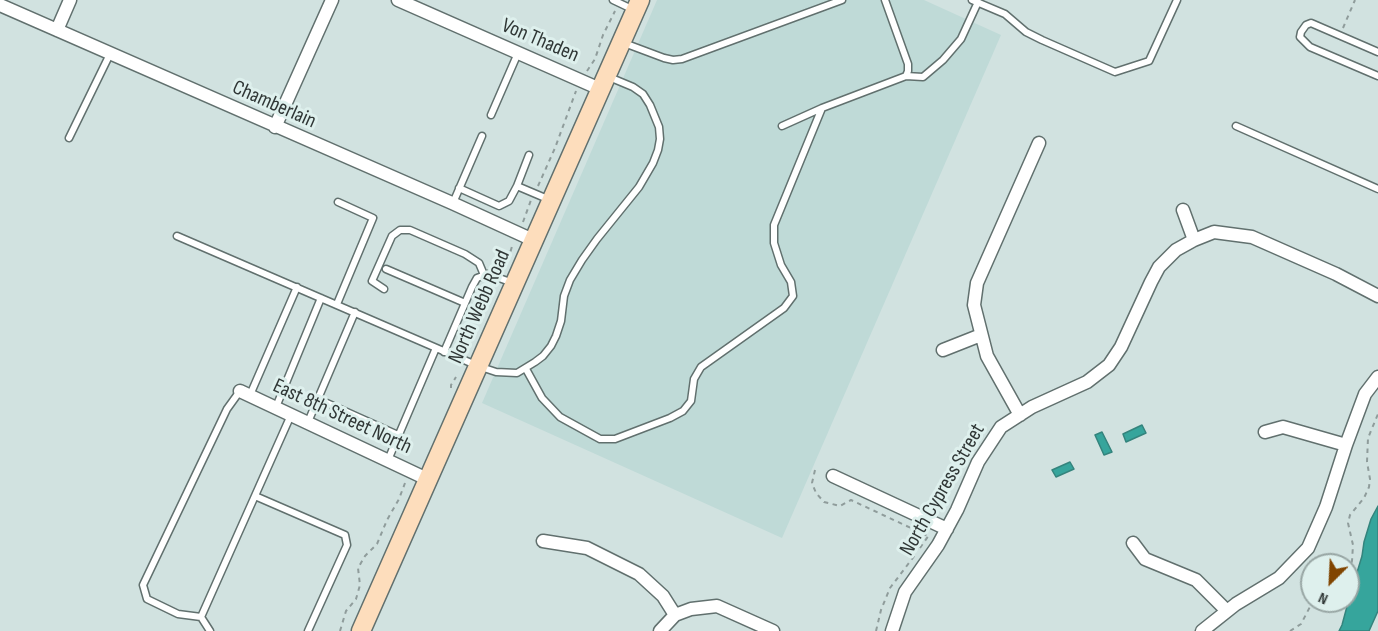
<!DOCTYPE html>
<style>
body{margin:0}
#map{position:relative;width:1378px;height:631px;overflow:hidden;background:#d1e2e0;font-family:"Sofia Sans Condensed",sans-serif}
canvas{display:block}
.north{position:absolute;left:1300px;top:553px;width:60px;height:60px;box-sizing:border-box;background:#def0ed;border:2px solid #98a6a4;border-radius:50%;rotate:204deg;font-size:16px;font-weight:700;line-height:24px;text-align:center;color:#303736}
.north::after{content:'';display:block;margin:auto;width:21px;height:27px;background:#814500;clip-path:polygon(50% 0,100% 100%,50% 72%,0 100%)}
</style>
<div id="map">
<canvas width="1378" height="631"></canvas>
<div class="north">N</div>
</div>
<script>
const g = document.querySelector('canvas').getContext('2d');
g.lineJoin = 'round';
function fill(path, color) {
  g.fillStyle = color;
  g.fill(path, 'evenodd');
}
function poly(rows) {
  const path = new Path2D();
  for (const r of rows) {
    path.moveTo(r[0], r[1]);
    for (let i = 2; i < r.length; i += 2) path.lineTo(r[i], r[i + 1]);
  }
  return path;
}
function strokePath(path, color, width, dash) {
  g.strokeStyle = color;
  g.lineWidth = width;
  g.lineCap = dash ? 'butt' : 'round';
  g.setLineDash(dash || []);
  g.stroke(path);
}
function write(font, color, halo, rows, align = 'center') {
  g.font = font + ' "Sofia Sans Condensed",sans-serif';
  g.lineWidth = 6;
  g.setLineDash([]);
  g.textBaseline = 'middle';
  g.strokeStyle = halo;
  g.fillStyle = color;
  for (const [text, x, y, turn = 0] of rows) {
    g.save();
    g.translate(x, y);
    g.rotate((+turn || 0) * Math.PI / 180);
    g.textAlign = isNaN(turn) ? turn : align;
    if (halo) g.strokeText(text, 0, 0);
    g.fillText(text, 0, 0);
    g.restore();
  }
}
fill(poly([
 [657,0,924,0,1001,35,782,538,482,403]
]), '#bfdad7');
const water = poly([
 [1142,425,1146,433,1126,442,1123,434,1142,425],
 [1102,432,1112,452,1104,455,1095,435,1102,432],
 [1070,462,1074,469,1056,477,1052,470,1070,462],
 [1378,506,1378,611,1369,631,1339,631,1342,625,1349,599,1362,556,1364,542,1371,519,1378,506]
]);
fill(water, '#36a59c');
strokePath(water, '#34847d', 1.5);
const lane = poly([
 [613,0,634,10],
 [972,0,1005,14,1026,32,1042,40,1115,72,1149,61,1177,0],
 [624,43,664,58,673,60,682,59,842,0],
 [1378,52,1311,23,1306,25,1301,32,1300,37,1310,47,1378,76],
 [906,76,923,77,943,60,961,39,978,2],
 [491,115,518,53],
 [782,126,822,108,906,76,908,71,908,64,885,0],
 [1236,126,1378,189],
 [69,138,110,54],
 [517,186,529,155],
 [459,188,499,206,509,201,517,186,550,200],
 [453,203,482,136],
 [177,236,478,366,496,372,517,373,535,362,543,356,551,346,556,336,561,321,564,296,570,280,582,260,597,239,639,187,653,163,658,150,660,139,659,127,650,105,643,94,633,87,609,77],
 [386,269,465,303],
 [384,289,372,281,392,236,400,230,410,230,465,254,479,263,484,275],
 [337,304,373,218,338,202],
 [444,352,472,287,477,278,488,274,513,283],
 [526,369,542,398,560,417,600,439,615,439,670,418,683,411,691,401,694,379,701,367,784,308,793,296,791,282,781,265,774,243,774,225,822,108],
 [240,391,227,409,143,585,147,599,178,614,201,617,291,415],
 [250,395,297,287],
 [318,399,398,435],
 [276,407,321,298],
 [308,422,355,312],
 [388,460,436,348],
 [255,496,345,535,347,545,308,631],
 [201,617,210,631]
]);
const street = poly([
 [398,0,600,89],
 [0,5,452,203,533,240],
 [57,30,70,0],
 [275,127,332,0],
 [1183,210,1194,240],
 [943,350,981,335],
 [240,391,427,479],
 [1020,415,987,356,974,305,977,283,1039,143],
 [1265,432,1283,427,1346,445],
 [833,476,947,529],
 [543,541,587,548,639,574,663,596,675,615],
 [1133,543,1145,559,1196,580,1227,611],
 [660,631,675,615,691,609,717,606,773,631],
 [892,631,905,592,938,545,957,510,978,462,1001,427,1032,407,1087,382,1109,365,1121,347,1151,282,1159,267,1176,250,1194,240,1214,232,1252,237,1336,274,1378,296],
 [1202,631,1236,604,1279,578,1308,548,1326,507,1346,445,1365,394,1378,377]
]);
const secondary = poly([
 [361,631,640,0]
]);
strokePath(lane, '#61706e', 9);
strokePath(street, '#61706e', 15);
strokePath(secondary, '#61706e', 21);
strokePath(poly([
 [1343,28,1355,0],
 [587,71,595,59,603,35,615,11],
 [538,186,555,148,576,91],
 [523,222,531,200],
 [508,260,513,243],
 [451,388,451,385,456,377],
 [815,470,812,483,816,493,824,502,840,506,851,500,928,536],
 [920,548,929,535],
 [1348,571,1352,561,1353,545,1348,523,1350,515,1364,498,1369,487,1370,479,1367,462,1368,438,1378,414],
 [340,631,346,611,356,599,360,585,358,568,365,556,377,544,387,520,399,499,405,483],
 [876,631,881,610,890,588,915,555],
 [1290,631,1301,624,1313,601]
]), '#8f9c9b', 2, [4.5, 4.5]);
strokePath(lane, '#fff', 6);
strokePath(street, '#fff', 12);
strokePath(secondary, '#fdddbc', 18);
write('21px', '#303736', '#def0ed', [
 ["Von Thaden",540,41,23],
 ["Chamberlain",274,105,24],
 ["North Webb Road",480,307,-66],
 ["East 8th Street North",342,417,25],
 ["North Cypress Street",943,490,-60]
]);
</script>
